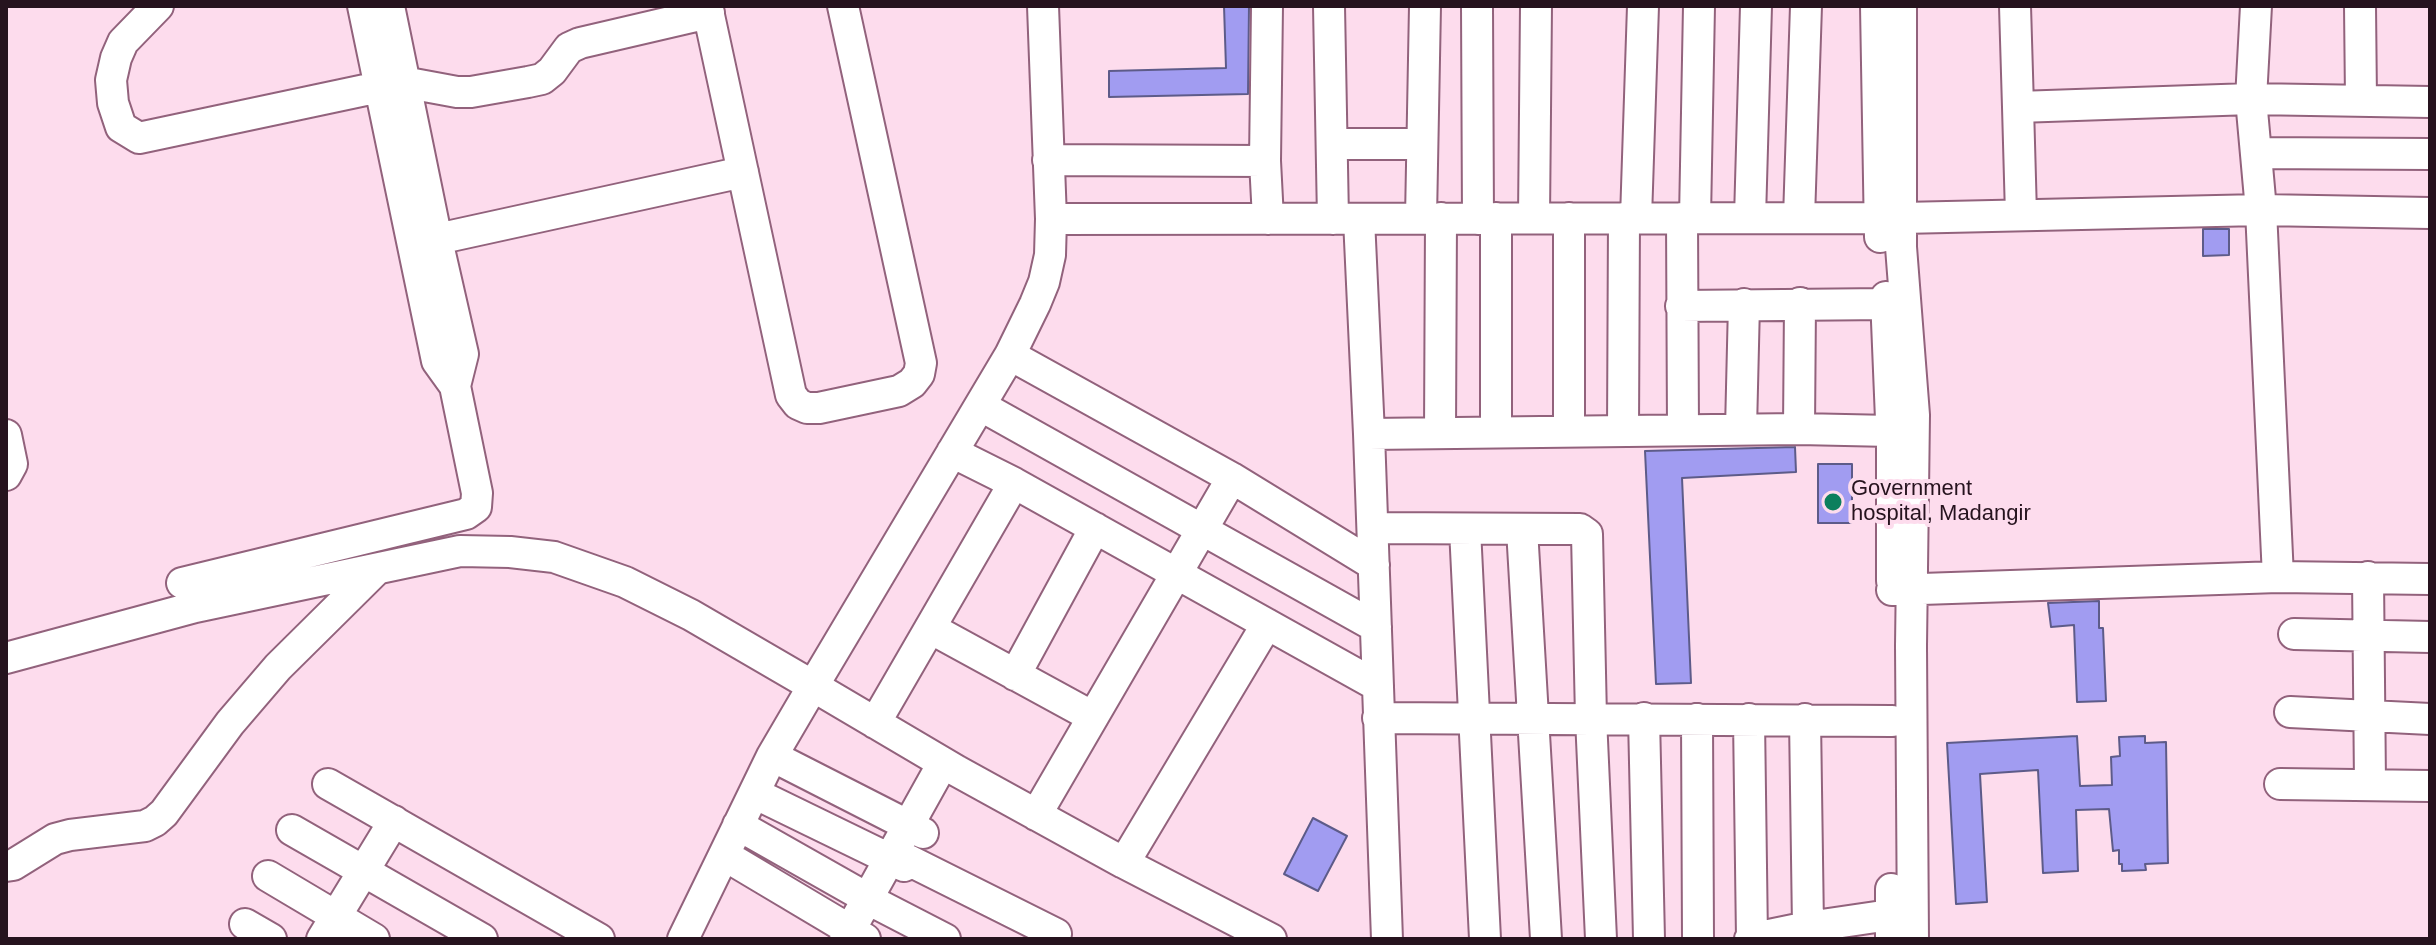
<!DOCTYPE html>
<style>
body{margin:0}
#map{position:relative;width:2436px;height:945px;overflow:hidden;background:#fddced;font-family:Arial,sans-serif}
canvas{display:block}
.frame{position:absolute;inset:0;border:8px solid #26131e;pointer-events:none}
</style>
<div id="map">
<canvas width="2436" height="945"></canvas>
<div class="frame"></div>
</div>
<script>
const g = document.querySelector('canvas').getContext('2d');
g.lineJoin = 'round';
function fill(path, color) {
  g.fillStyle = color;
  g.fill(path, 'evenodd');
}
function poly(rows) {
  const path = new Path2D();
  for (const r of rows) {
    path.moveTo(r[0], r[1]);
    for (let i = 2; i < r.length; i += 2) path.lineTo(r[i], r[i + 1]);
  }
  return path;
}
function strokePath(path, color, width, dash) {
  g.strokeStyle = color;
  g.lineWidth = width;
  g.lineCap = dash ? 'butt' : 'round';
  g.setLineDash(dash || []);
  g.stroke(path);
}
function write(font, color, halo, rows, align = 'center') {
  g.font = font + ' Arial,sans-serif';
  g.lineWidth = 8;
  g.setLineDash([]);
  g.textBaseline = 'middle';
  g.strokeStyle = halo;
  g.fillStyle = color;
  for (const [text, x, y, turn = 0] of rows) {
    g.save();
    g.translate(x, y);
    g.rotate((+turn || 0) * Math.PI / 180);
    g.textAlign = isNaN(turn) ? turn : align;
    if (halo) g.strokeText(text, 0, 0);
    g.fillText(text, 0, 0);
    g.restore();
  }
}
const building = poly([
 [1224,6,1249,6,1248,94,1109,97,1109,71,1226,68,1224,6],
 [2203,229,2229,229,2229,255,2203,256,2203,229],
 [1795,447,1796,472,1682,478,1691,683,1656,684,1645,451,1795,447],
 [1818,464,1852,464,1852,523,1818,523,1818,464],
 [2099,601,2099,628,2103,628,2106,701,2077,702,2074,625,2051,627,2048,603,2099,601],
 [2077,736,2080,786,2112,785,2111,757,2120,756,2119,737,2145,736,2145,743,2166,742,2168,863,2145,864,2146,870,2122,871,2122,864,2119,864,2119,850,2113,851,2109,809,2076,810,2078,871,2043,873,2038,770,1980,774,1987,902,1956,904,1947,743,2077,736],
 [1313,818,1347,836,1318,891,1284,874,1313,818]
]);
fill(building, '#a19cf1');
strokePath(building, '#5d5b89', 2);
const minor = poly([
 [158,6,123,42,116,58,111,80,113,103,121,127,139,138,403,82,457,92,471,92,528,82,542,79,552,71,569,48,580,43,709,13],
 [363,6,437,361,455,386],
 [707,6,791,395,798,404,807,408,819,408,899,391,912,383,919,374,921,363,843,6],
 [1043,6,1051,219,1050,255,1044,282,1035,304,1010,355,813,686,957,771,1124,863,1271,939],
 [1267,6,1265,161,1268,219],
 [1329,6,1333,219],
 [1477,6,1478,219],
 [1876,6,1880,237],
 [1901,6,1901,247,1914,415,1911,646,1913,939],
 [2015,6,2018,107],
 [2256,6,2251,99,2261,210,2278,577],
 [2360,6,2361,100],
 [1332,144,1422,144],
 [2256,153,2430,154],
 [1048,160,1265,161],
 [2021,215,2018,107,2251,99,2430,102],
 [1421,218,1425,6],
 [1534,218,1536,6],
 [1569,218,1569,431],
 [1636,218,1643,6],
 [1682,218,1683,430],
 [1695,218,1699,6],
 [1750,218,1756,6],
 [1799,218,1806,6],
 [1051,219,1902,218,2261,210,2430,213],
 [1359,219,1369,434,1799,429,1891,431],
 [419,243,743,172],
 [1886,297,1892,444,1892,581],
 [1681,306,1886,304],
 [1010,355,1232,478,1374,565],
 [981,406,1376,627],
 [1741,429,1744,304],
 [1799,429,1800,303],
 [1623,431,1624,218],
 [1496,432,1496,218],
 [1440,433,1441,218],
 [1369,434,1387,939],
 [6,435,12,464,6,475],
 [952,452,1014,483,1378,686],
 [1373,528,1580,529,1587,534,1591,718,1601,939],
 [1465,529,1485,939],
 [1522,529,1546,939],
 [2368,577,2370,784],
 [182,583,466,514,476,507,477,493,455,386,463,354,437,240,389,6],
 [1892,590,2278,577,2430,579],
 [930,628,1093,717],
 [2294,634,2430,637],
 [6,658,195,607,460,551,510,552,554,557,625,582,691,615,813,686,772,756,683,939],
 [1015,675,1095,528],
 [2290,712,2430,719],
 [1378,718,1892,721],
 [1644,718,1649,939],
 [1697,719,1698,939],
 [1749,719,1752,939],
 [1805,719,1808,927],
 [875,723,1014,483],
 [772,756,923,833],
 [328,784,599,939],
 [2280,784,2430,786],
 [754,793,904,866],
 [1036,815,1232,478],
 [738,825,881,906,945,939],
 [292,830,482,939],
 [724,855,865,939],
 [908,860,1056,934],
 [1124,863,1267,624],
 [6,866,13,865,55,839,70,835,145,826,155,821,164,813,230,723,278,667,377,569],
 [268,876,374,939],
 [1891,889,1891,939],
 [245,924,271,939],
 [322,939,394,821],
 [845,939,943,763],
 [1750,939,1808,927,1910,912]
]);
strokePath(minor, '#92627c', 34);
strokePath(minor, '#fff', 30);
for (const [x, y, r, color] of [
 [1833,502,10,"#0c7f5d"]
]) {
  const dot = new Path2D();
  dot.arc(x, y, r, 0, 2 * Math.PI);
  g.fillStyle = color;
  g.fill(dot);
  strokePath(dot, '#fddced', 3);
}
write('22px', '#26131e', '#fddced', [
 ["Government",1851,489],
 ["hospital, Madangir",1851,514]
], 'left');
</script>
